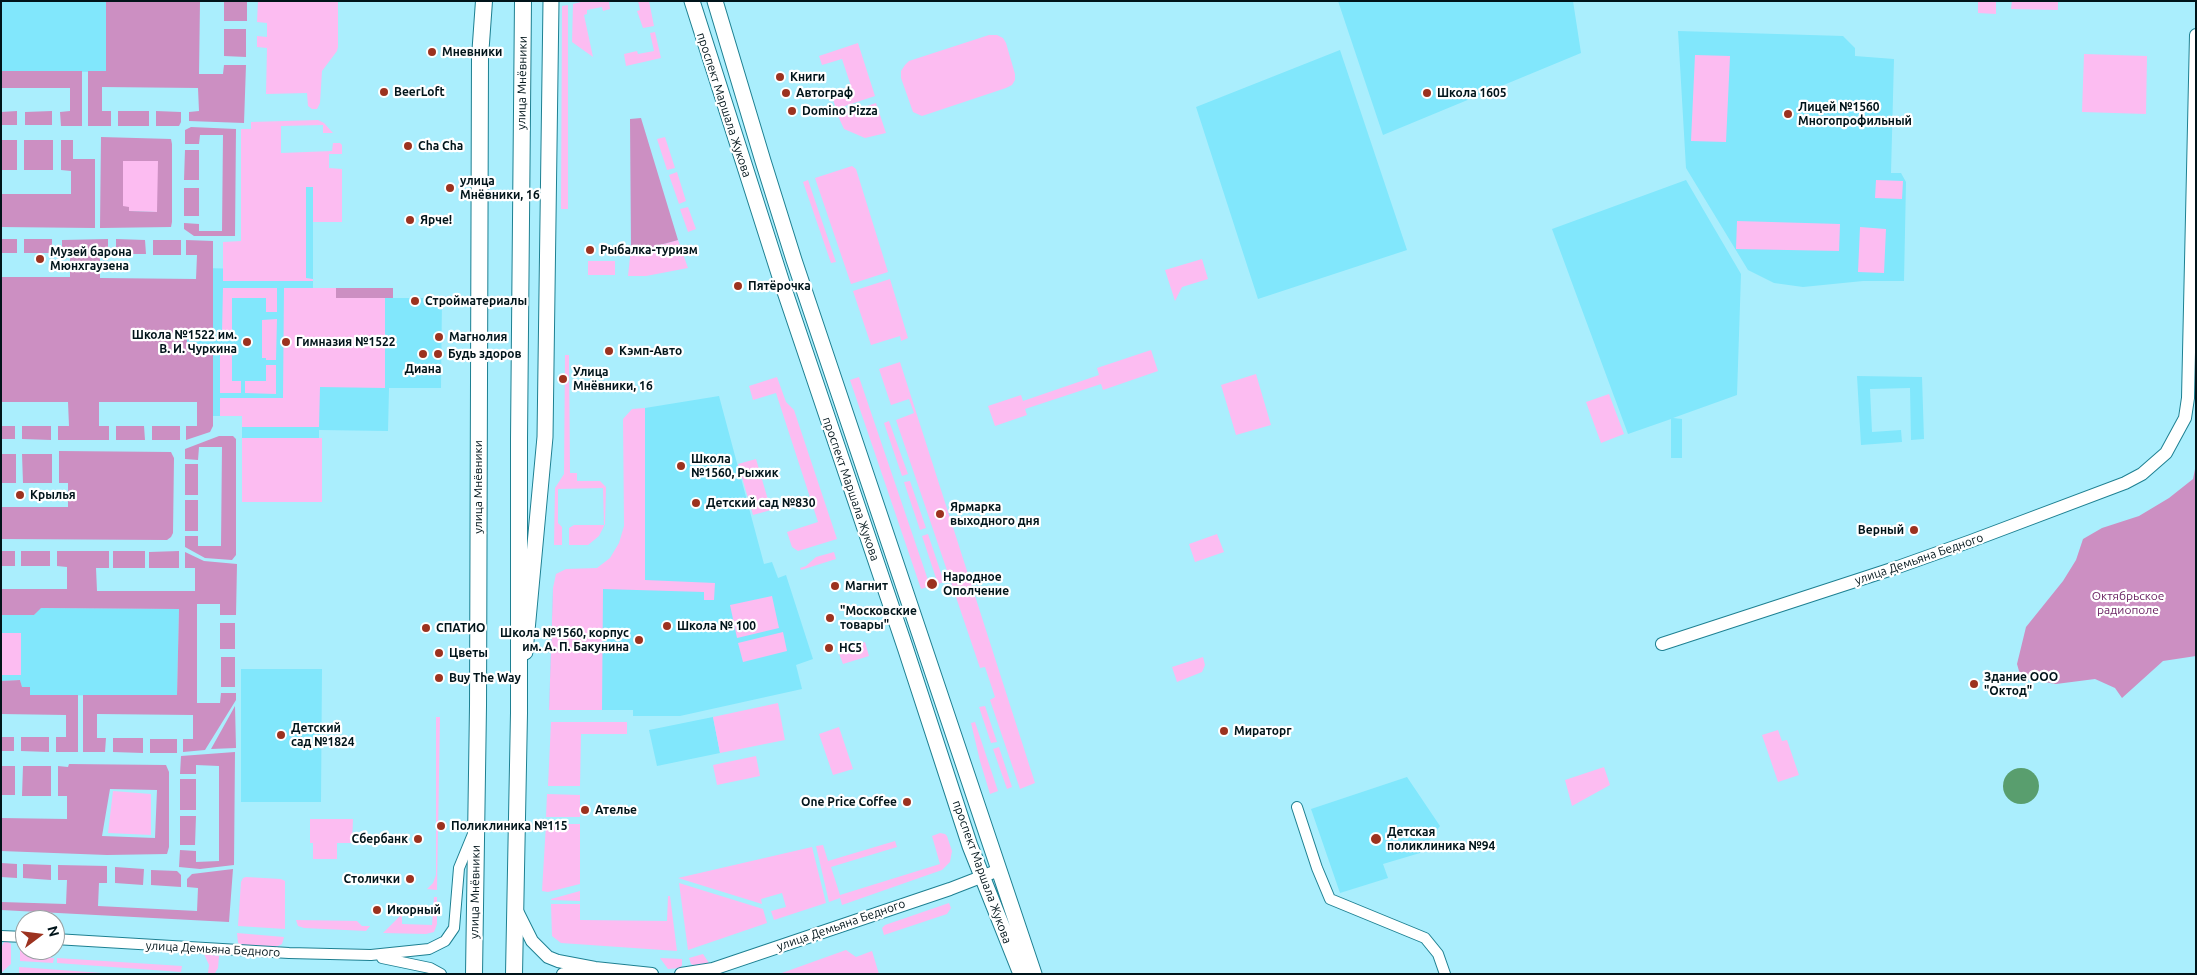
<!DOCTYPE html>
<meta charset="utf-8">
<style>
body{margin:0}
#map{position:relative;width:2197px;height:975px;overflow:hidden;background:#aaeefd;font-family:Ubuntu,sans-serif}
canvas{display:block}
.frame{position:absolute;inset:0;border:2px solid #00141a;pointer-events:none}
.north{position:absolute;left:15px;top:910px;width:50px;height:50px;box-sizing:border-box;background:#fff;border:1px solid #99a1a3;border-radius:50%;rotate:75deg;font-size:14px;font-weight:700;line-height:20px;text-align:center;color:#00141a}
.north::after{content:'';display:block;margin:auto;width:18px;height:22px;background:#9c321f;clip-path:polygon(50% 0,100% 100%,50% 72%,0 100%)}
</style>
<div id="map">
<canvas width="2197" height="975"></canvas>
<div class="frame"></div>
<div class="north">N</div>
</div>
<script>
const g = document.querySelector('canvas').getContext('2d');
g.lineJoin = 'round';
function fill(path, color) {
  g.fillStyle = color;
  g.fill(path, 'evenodd');
}
function poly(rows) {
  const path = new Path2D();
  for (const r of rows) {
    if (r.length === 3) {
      path.moveTo(r[0] + r[2], r[1]);
      path.arc(r[0], r[1], r[2], 0, 2 * Math.PI);
      continue;
    }
    path.moveTo(r[0], r[1]);
    for (let i = 2; i < r.length; i += 2) path.lineTo(r[i], r[i + 1]);
  }
  return path;
}
function strokePath(path, color, width, dash) {
  g.strokeStyle = color;
  g.lineWidth = width;
  g.lineCap = dash ? 'butt' : 'round';
  g.setLineDash(dash || []);
  g.stroke(path);
}
function write(font, color, halo, rows, align = 'center') {
  g.font = font + ' Ubuntu,sans-serif';
  g.lineWidth = 4.5;
  g.setLineDash([]);
  g.textBaseline = 'middle';
  g.strokeStyle = halo;
  g.fillStyle = color;
  for (const [text, x, y, turn = 0] of rows) {
    g.save();
    g.translate(x, y);
    g.rotate((+turn || 0) * Math.PI / 180);
    g.textAlign = isNaN(turn) ? turn : align;
    if (halo) g.strokeText(text, 0, 0);
    g.fillText(text, 0, 0);
    g.restore();
  }
}
fill(poly([
 [1,1,106,1,106,72,1,71],
 [1338,1,1573,1,1581,53,1383,135],
 [1678,31,1843,36,1855,48,1855,56,1894,59,1891,173,1901,173,1906,182,1904,281,1863,281,1803,287,1774,283,1748,270,1686,168],
 [1340,50,1407,250,1258,299,1196,107],
 [245,178,313,179,313,288,336,288,336,298,442,298,441,388,389,388,388,431,319,430,319,438,322,438,322,502,242,502,242,416,209,416,186,384,187,296,202,296,203,268,244,269],
 [1686,180,1741,274,1737,395,1673,418,1682,419,1682,458,1671,458,1671,419,1628,434,1552,229],
 [1857,376,1922,377,1924,439,1911,440,1910,388,1870,389,1872,432,1901,430,1902,442,1861,445],
 [719,396,764,564,772,562,778,578,786,575,813,659,796,665,802,689,680,716,633,716,633,710,549,710,553,588,645,580,645,408],
 [40,608,179,609,177,696,30,695,22,687,20,680,1,681,1,615,34,615],
 [241,669,322,669,321,802,241,802],
 [713,717,720,753,657,766,649,730],
 [1407,777,1440,826,1420,853,1383,864,1388,878,1340,893,1311,809]
]), '#81e7fc');
fill(poly([
 [258,1,338,1,338,47,337,51,322,71,320,103,317,109,312,109,308,106,307,93,266,94,267,48,257,47,257,36,267,37,267,23,257,22],
 [585,1,609,1,610,9,603,11,602,7,587,10,587,14,584,15,593,57,572,42,573,4],
 [638,1,649,1,654,26,643,28,637,11,640,10],
 [1978,1,1996,1,1996,14,1978,13],
 [2012,1,2058,1,2058,10,2011,9],
 [568,5,568,209,561,209,562,6],
 [655,32,661,58,626,66,624,54,637,51,638,54,654,51,650,33],
 [989,35,997,35,1003,38,1006,43,1015,74,1015,80,1012,85,1006,88,922,116,913,112,901,78,901,71,905,65,909,61],
 [858,43,875,96,836,109,831,93,851,86,842,59,822,65,819,56],
 [2084,54,2147,56,2146,114,2082,112],
 [1695,55,1730,56,1726,142,1691,141],
 [876,103,886,133,865,138,844,129,838,116],
 [318,120,324,123,333,133,323,133,323,125,281,126,281,153,332,151,333,143,340,143,342,145,342,154,329,154,329,168,342,169,342,222,313,222,313,187,306,187,306,278,313,279,313,281,223,281,223,242,241,241,241,129,251,129,251,122],
 [665,137,675,168,667,170,657,139],
 [123,160,158,160,158,212,129,211,123,207],
 [852,166,856,169,888,272,851,284,815,178],
 [677,172,686,201,679,204,669,175],
 [808,180,836,262,831,263,803,182],
 [1876,180,1903,181,1902,199,1875,198],
 [688,207,696,229,688,232,680,209],
 [1737,221,1840,224,1839,251,1736,249],
 [1860,227,1886,229,1884,273,1858,272],
 [678,240,688,268,646,276,628,276,631,248,649,248],
 [1202,259,1208,279,1182,287,1175,301,1165,270],
 [588,261,615,261,615,275,588,275],
 [890,279,908,338,901,341,900,336,871,345,853,291],
 [223,288,277,288,277,312,266,312,266,298,232,298,232,332,222,332],
 [284,288,336,288,336,298,385,298,385,388,320,387,319,427,242,427,242,416,220,416,220,398,283,398],
 [277,319,276,360,266,360,266,358,262,358,262,320],
 [223,347,232,347,232,381,241,381,241,393,220,393,220,348],
 [1151,350,1158,371,1103,390,1101,384,1025,409,1027,415,995,426,988,406,1021,395,1023,401,1099,375,1097,368],
 [565,355,569,355,570,473,577,473,577,481,600,481,606,487,605,524,599,536,588,545,569,545,569,528,574,525,604,525,603,488,558,489,558,523,562,527,562,545,554,545,555,488,564,474],
 [900,362,1035,783,1020,789,990,700,995,697,985,667,980,668,896,420,914,413,909,399,891,405,879,369],
 [266,365,276,365,276,394,245,393,245,381,266,381],
 [1256,374,1271,425,1236,435,1221,385],
 [777,377,786,402,794,410,837,539,798,551,792,547,787,532,818,522,776,393,753,400,749,386],
 [859,377,930,586,921,589,850,380],
 [1609,394,1624,434,1601,443,1586,402],
 [645,408,645,580,715,583,714,600,704,600,704,592,603,589,602,710,549,710,553,588,556,574,566,569,597,568,610,558,619,543,624,526,623,419,632,409],
 [889,421,908,474,902,476,884,423],
 [242,438,322,438,322,502,242,502],
 [756,459,771,510,753,515,738,464],
 [910,481,926,528,920,530,904,482],
 [928,534,944,582,938,584,922,536],
 [1217,534,1224,552,1195,562,1189,544],
 [834,552,836,559,801,570,800,568,806,566,816,557],
 [772,596,779,628,737,638,730,605],
 [783,632,787,651,743,662,738,643],
 [1,633,21,633,21,675,1,675],
 [865,642,869,656,843,664,838,651],
 [1203,657,1205,665,1202,672,1177,682,1172,667],
 [778,703,785,740,720,753,713,717],
 [985,706,997,742,991,743,979,707],
 [436,717,440,717,437,890,427,889,433,883,436,875],
 [551,722,627,722,627,734,581,734,580,786,548,786],
 [975,722,998,791,990,794,980,761,971,723],
 [839,727,853,769,833,775,819,734],
 [1778,730,1782,741,1787,740,1799,775,1778,782,1762,735],
 [999,747,1012,787,1007,789,993,749],
 [756,756,760,776,717,785,713,765],
 [1604,767,1610,785,1572,806,1565,780],
 [113,791,151,794,151,835,108,833],
 [547,794,580,795,580,817,546,817],
 [310,819,353,819,352,843,337,843,337,859,313,859,313,843,310,843],
 [546,824,580,824,580,884,548,892,542,891],
 [940,833,945,834,947,836,952,851,950,862,942,870,842,905,840,898,829,902,816,846,823,845,828,861,895,841,897,847,831,867,840,895,940,864,932,836],
 [812,847,826,903,774,920,771,911,786,907,782,893,761,899,762,904,678,878],
 [246,877,281,879,285,881,285,929,238,926,241,882,243,878],
 [679,883,763,909,767,923,688,950],
 [580,891,580,901,551,900,551,899],
 [668,896,670,896,677,951,561,943,552,936,551,904,580,904,580,920,667,921],
 [434,897,437,897,437,924,434,932,426,934,383,933,402,914,402,924,432,925],
 [949,903,951,908,947,914,884,935,882,928,885,925],
 [296,920,357,921,362,926,370,926,366,931,304,928,298,926],
 [237,933,284,937,282,944,276,947,243,946,238,943],
 [4,942,8,942,11,944,11,964,1,973,2,946],
 [24,943,25,950,34,950,35,957,54,958,53,963,20,961,20,946],
 [846,950,856,957,872,951,879,974,779,974],
 [204,954,219,956,218,968,215,973,208,973,209,965],
 [703,954,709,963,695,966,691,964,689,958],
 [57,958,182,966,181,972,57,963],
 [660,958,682,959,682,965,680,968,668,969],
 [19,967,116,974,19,974]
]), '#fcbcf1');
fill(poly([
 [106,1,200,1,199,74,223,74,224,65,246,65,244,123,189,121,189,112,199,111,198,88,102,87,102,111,111,111,111,126,88,126,88,71,106,71],
 [224,1,247,1,247,21,224,21],
 [224,29,246,29,246,57,224,56],
 [1,71,82,71,82,126,61,126,60,112,70,111,70,88,1,88],
 [17,111,17,125,1,125,1,112],
 [52,111,52,125,25,125,25,112],
 [118,111,149,111,149,126,118,126],
 [156,111,181,112,181,122,179,126,156,126],
 [641,118,678,240,649,248,631,248,630,119],
 [191,127,236,129,235,236,194,236,184,229,184,223,199,224,199,231,222,231,223,135,200,135,199,144,185,144,185,130],
 [101,137,171,139,172,144,172,222,171,227,100,228],
 [123,161,158,161,157,212,129,211,129,207,123,206],
 [1,140,17,140,17,170,1,170],
 [24,140,53,140,53,170,24,170],
 [61,140,73,140,73,159,95,159,95,228,1,227,1,194,71,194,71,171,61,170],
 [185,150,199,150,199,180,184,180],
 [184,188,199,188,199,216,184,216],
 [1,239,17,239,17,253,1,253],
 [24,239,52,239,52,253,24,253],
 [108,239,108,254,100,254,100,278,196,279,197,255,186,255,186,240,213,241,213,335,187,335,187,344,213,345,213,426,210,432,186,440,186,426,197,426,197,402,99,402,99,426,109,426,109,440,58,440,58,426,69,426,68,402,1,402,1,277,70,277,70,253,62,253,62,240],
 [116,239,145,240,146,254,116,254],
 [153,240,181,240,181,255,153,255],
 [336,288,393,288,393,298,336,298],
 [1,426,15,426,15,439,1,439],
 [22,426,51,426,51,440,22,439],
 [116,426,144,426,145,440,116,440],
 [152,426,180,426,180,440,152,440],
 [219,436,233,436,236,439,236,555,232,560,205,558,185,547,185,536,198,536,198,546,221,546,222,447,199,447,198,460,185,459,185,449],
 [59,451,171,452,174,458,173,533,171,537,167,540,1,539,1,507,68,507,68,483,59,483],
 [1,454,16,454,16,483,1,483],
 [22,454,52,454,52,483,23,483],
 [185,464,198,464,198,495,185,495],
 [2196,464,2196,656,2163,661,2122,698,2115,688,2095,679,2056,684,2021,678,2017,664,2026,627,2063,581,2076,560,2083,539,2102,528,2139,516,2169,498,2193,479],
 [185,500,198,500,198,531,185,531],
 [1,551,15,551,15,566,1,566],
 [21,551,50,551,50,566,21,566],
 [57,551,109,551,109,568,96,568,97,591,195,591,195,568,185,568,185,552,204,561,237,564,236,615,220,615,220,604,197,604,197,703,220,703,221,693,236,693,236,700,205,750,183,752,183,739,193,739,193,715,97,714,97,738,106,738,105,752,83,752,83,695,177,695,179,609,41,608,34,615,1,615,1,589,67,589,67,567,57,566],
 [113,551,145,551,145,568,113,568],
 [179,551,179,568,149,568,149,552],
 [220,623,235,623,235,649,220,649],
 [221,657,235,657,235,687,221,687],
 [20,680,22,687,30,687,30,695,78,695,78,752,56,752,56,737,66,737,66,715,1,714,1,681],
 [235,706,236,748,211,749],
 [1,737,14,737,14,751,1,751],
 [21,737,49,737,49,752,21,751],
 [113,738,143,738,143,753,113,752],
 [150,739,177,739,177,753,150,753],
 [235,752,234,865,200,869,179,867,180,850,196,851,196,862,219,861,219,766,196,765,196,774,180,774,181,756],
 [69,764,166,765,169,772,169,847,167,854,107,855,1,851,1,818,67,819,67,796,58,796,58,766,68,767],
 [110,789,157,790,155,838,102,836],
 [1,766,15,766,15,795,1,795],
 [23,766,51,766,51,796,22,796],
 [180,779,196,779,196,810,180,810],
 [180,816,196,816,195,845,180,845],
 [1,863,17,864,17,878,1,877],
 [23,864,51,865,51,880,23,878],
 [58,865,107,866,107,883,99,883,98,906,197,911,198,888,187,887,187,879,192,874,233,869,229,922,1,910,1,902,66,904,67,880,58,880],
 [115,867,144,869,143,885,115,883],
 [151,870,177,871,181,875,181,887,151,885]
]), '#cc8fc2');
fill(poly([
 [2021,786,18]
]), '#599e6e');
const minor = poly([
 [1297,807,1317,868,1330,899,1425,938,1438,954,1445,974],
 [1,936,25,937],
 [55,939,289,953,371,955,429,949,445,941,454,928,459,868,473,834],
 [382,958,430,968,441,974]
]);
const tertiary = poly([
 [1662,644,1898,567,1971,541,2125,483,2142,474,2166,453,2185,418,2188,398,2196,35],
 [517,911,532,941,548,957,558,961,595,968,652,974],
 [563,974,585,969],
 [681,974,713,969,950,889,999,870]
]);
const secondary = poly([
 [692,1,782,283,905,647,970,846,1021,974],
 [715,1,763,161,794,260,1034,974],
 [525,652,545,437,551,1]
]);
const primary = poly([
 [474,974,478,706,480,57,484,1],
 [514,974,519,713,519,438,523,1]
]);
strokePath(minor, '#1e8092', 12);
strokePath(tertiary, '#1e8092', 14);
strokePath(secondary, '#1e8092', 17);
strokePath(primary, '#1e8092', 18);
strokePath(minor, '#fff', 10);
strokePath(tertiary, '#fff', 12);
strokePath(secondary, '#fff', 15);
strokePath(primary, '#fff', 16);
for (const [x, y, r, color] of [
 [432,52,5,"#9c321f"],
 [780,77,5,"#9c321f"],
 [384,92,5,"#9c321f"],
 [786,93,5,"#9c321f"],
 [1427,93,5,"#9c321f"],
 [792,111,5,"#9c321f"],
 [1788,114,5,"#9c321f"],
 [408,146,5,"#9c321f"],
 [450,188,5,"#9c321f"],
 [410,220,5,"#9c321f"],
 [590,250,5,"#9c321f"],
 [40,259,5,"#9c321f"],
 [738,286,5,"#9c321f"],
 [415,301,5,"#9c321f"],
 [439,337,5,"#9c321f"],
 [247,342,5,"#9c321f"],
 [286,342,5,"#9c321f"],
 [609,351,5,"#9c321f"],
 [423,354,5,"#9c321f"],
 [438,354,5,"#9c321f"],
 [563,379,5,"#9c321f"],
 [681,466,5,"#9c321f"],
 [20,495,5,"#9c321f"],
 [696,503,5,"#9c321f"],
 [940,514,5,"#9c321f"],
 [1914,530,5,"#9c321f"],
 [932,584,6,"#9c321f"],
 [835,586,5,"#9c321f"],
 [830,618,5,"#9c321f"],
 [667,626,5,"#9c321f"],
 [426,628,5,"#9c321f"],
 [639,640,5,"#9c321f"],
 [829,648,5,"#9c321f"],
 [439,653,5,"#9c321f"],
 [439,678,5,"#9c321f"],
 [1974,684,5,"#9c321f"],
 [1224,731,5,"#9c321f"],
 [281,735,5,"#9c321f"],
 [907,802,5,"#9c321f"],
 [585,810,5,"#9c321f"],
 [441,826,5,"#9c321f"],
 [418,839,5,"#9c321f"],
 [1376,839,6,"#9c321f"],
 [410,879,5,"#9c321f"],
 [377,910,5,"#9c321f"]
]) {
  const dot = new Path2D();
  dot.arc(x, y, r, 0, 2 * Math.PI);
  g.fillStyle = color;
  g.fill(dot);
  strokePath(dot, '#fff', 2);
}
write('bold 12px', '#00141a', '#fff', [
 ["Мневники",442,52],
 ["Книги",790,77],
 ["BeerLoft",394,92],
 ["Автограф",796,93],
 ["Школа 1605",1437,93],
 ["Лицей №1560",1798,107],
 ["Многопрофильный",1798,121],
 ["Domino Pizza",802,111],
 ["Cha Cha",418,146],
 ["улица",460,181],
 ["Мнёвники, 16",460,195],
 ["Ярче!",420,220],
 ["Рыбалка-туризм",600,250],
 ["Музей барона",50,252],
 ["Мюнхгаузена",50,266],
 ["Пятёрочка",748,286],
 ["Стройматериалы",425,301],
 ["Школа №1522 им.",237,335,"right"],
 ["В. И. Чуркина",237,349,"right"],
 ["Магнолия",449,337],
 ["Гимназия №1522",296,342],
 ["Кэмп-Авто",619,351],
 ["Будь здоров",448,354],
 ["Диана",423,369,"center"],
 ["Улица",573,372],
 ["Мнёвники, 16",573,386],
 ["Школа",691,459],
 ["№1560, Рыжик",691,473],
 ["Крылья",30,495],
 ["Детский сад №830",706,503],
 ["Ярмарка",950,507],
 ["выходного дня",950,521],
 ["Верный",1904,530,"right"],
 ["Народное",943,577],
 ["Ополчение",943,591],
 ["Магнит",845,586],
 ["\"Московские",840,611],
 ["товары\"",840,625],
 ["Школа № 100",677,626],
 ["СПАТИО",436,628],
 ["Школа №1560, корпус",629,633,"right"],
 ["им. А. П. Бакунина",629,647,"right"],
 ["HC5",839,648],
 ["Цветы",449,653],
 ["Здание ООО",1984,677],
 ["\"Октод\"",1984,691],
 ["Buy The Way",449,678],
 ["Детский",291,728],
 ["сад №1824",291,742],
 ["Мираторг",1234,731],
 ["One Price Coffee",897,802,"right"],
 ["Ателье",595,810],
 ["Поликлиника №115",451,826],
 ["Детская",1387,832],
 ["поликлиника №94",1387,846],
 ["Сбербанк",408,839,"right"],
 ["Столички",400,879,"right"],
 ["Икорный",387,910]
], 'left');
write('12px', '#00141a', '#fff', [
 ["улица Мнёвники",522,83,-89],
 ["проспект Маршала Жукова",724,105,72],
 ["улица Мнёвники",478,487,-90],
 ["проспект Маршала Жукова",851,489,71],
 ["улица Демьяна Бедного",1919,559,-19],
 ["проспект Маршала Жукова",982,872,70],
 ["улица Мнёвники",475,892,-89],
 ["улица Демьяна Бедного",841,925,-19],
 ["улица Демьяна Бедного",213,949,3]
]);
write('12px', '#661d5e', '#fff', [
 ["Октябрьское",2128,596],
 ["радиополе",2128,610]
]);
</script>
